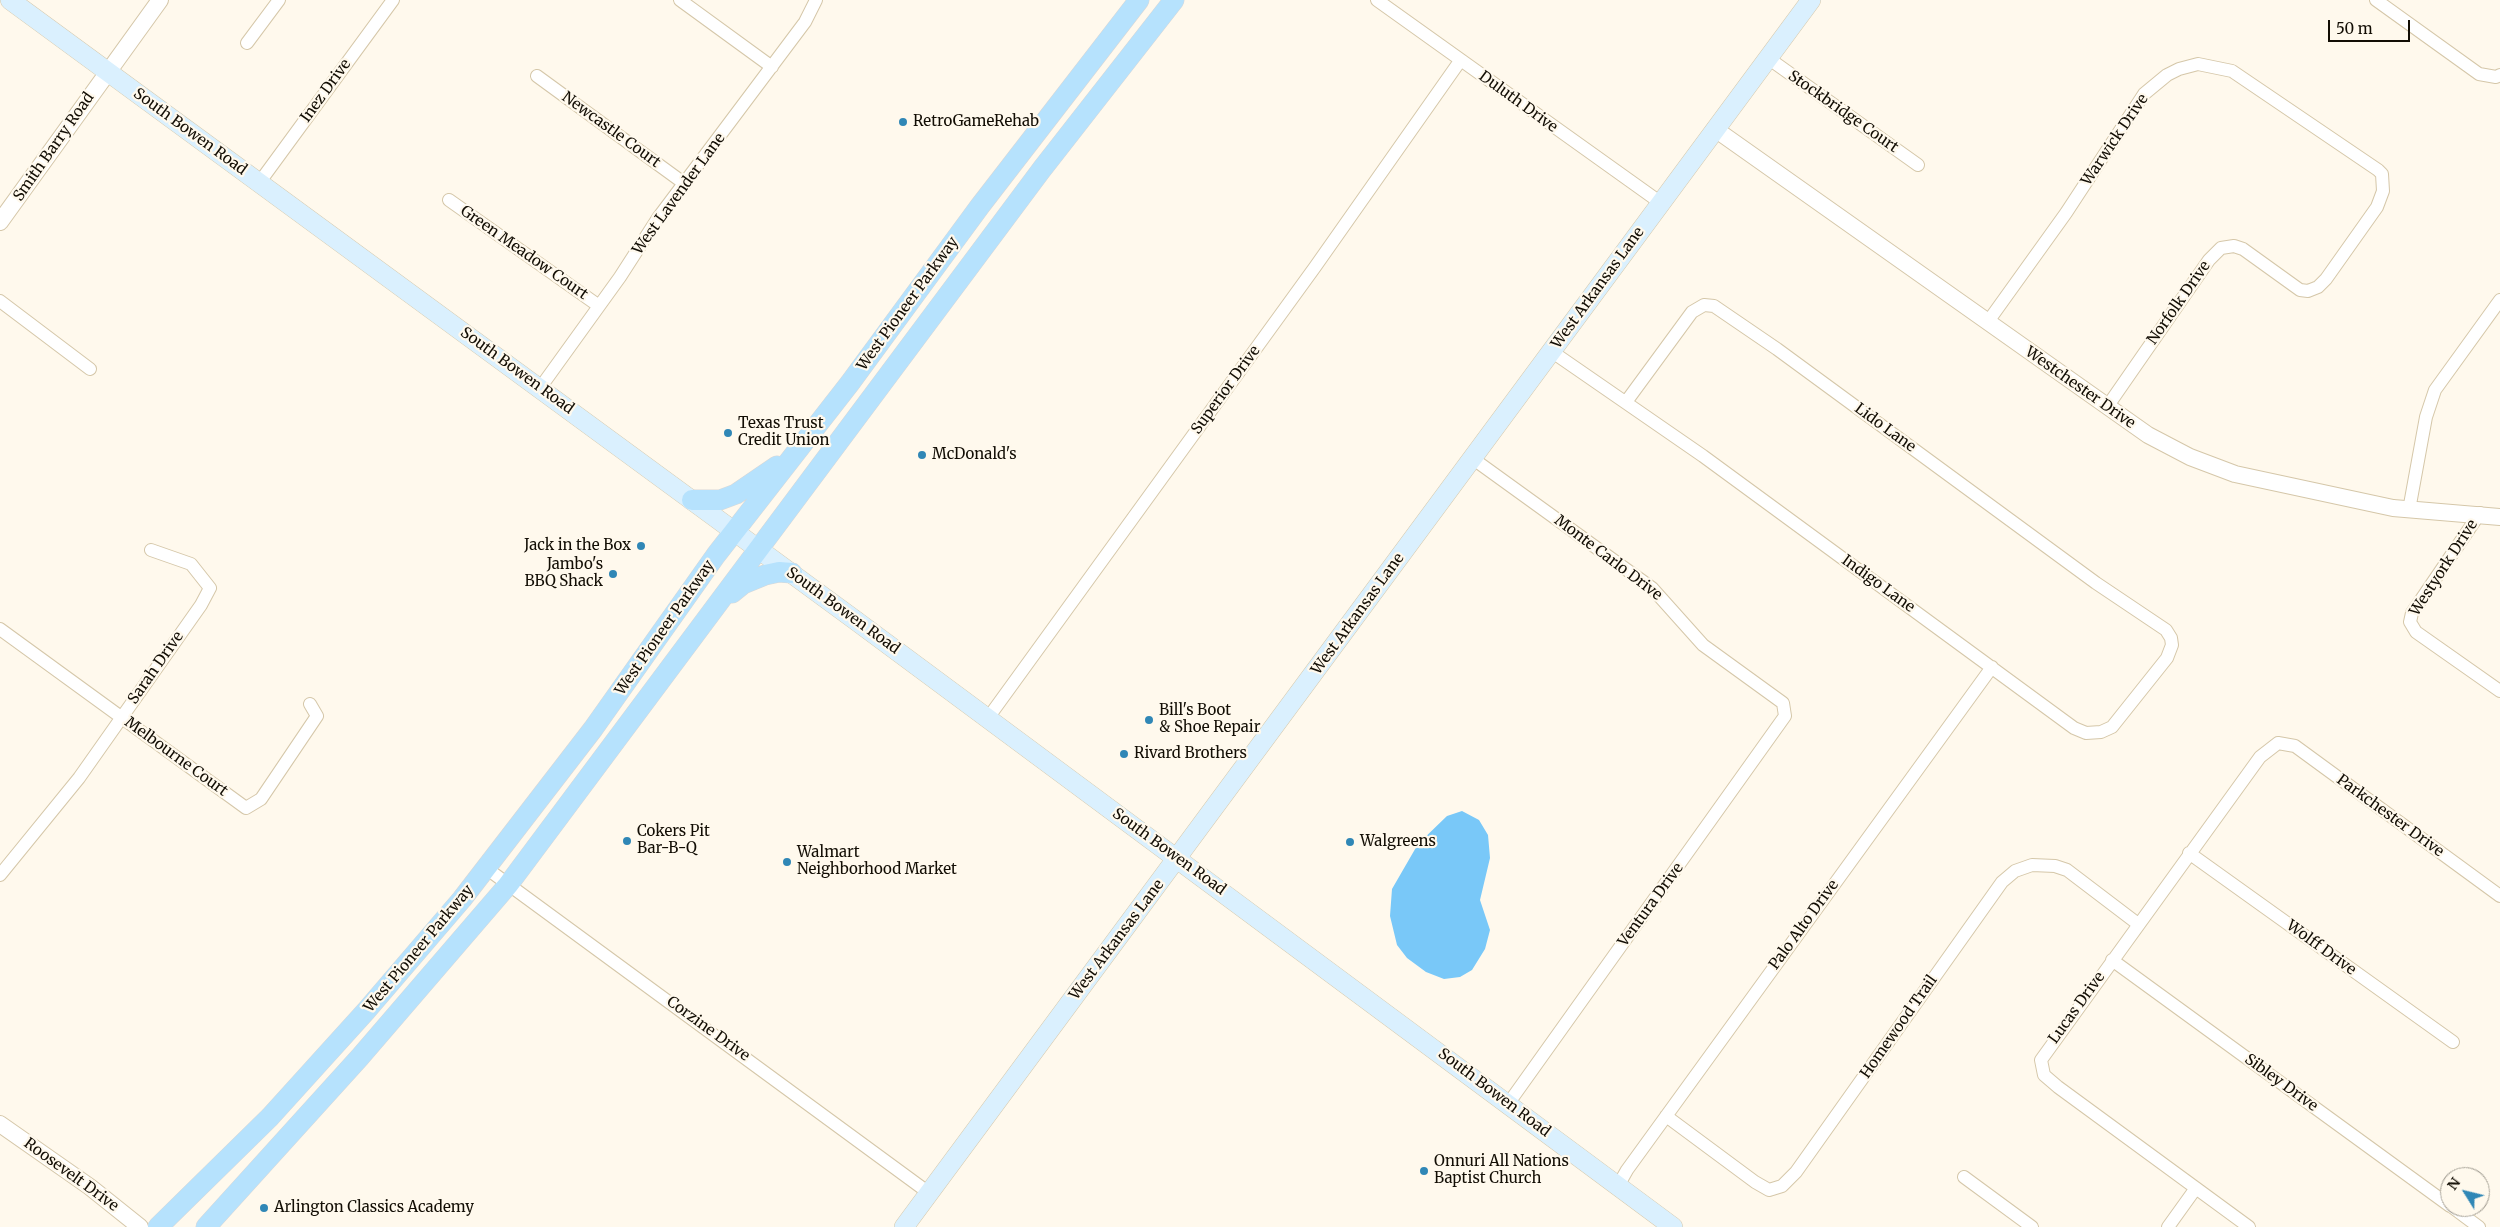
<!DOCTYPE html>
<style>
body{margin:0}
#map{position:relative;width:2500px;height:1227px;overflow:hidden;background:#fff9ed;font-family:Merriweather,serif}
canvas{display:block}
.north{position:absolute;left:2440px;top:1167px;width:50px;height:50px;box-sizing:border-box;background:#fff9ed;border:1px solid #a09b90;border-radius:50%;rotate:306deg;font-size:14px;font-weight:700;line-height:20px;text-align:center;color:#120d04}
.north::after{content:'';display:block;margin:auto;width:18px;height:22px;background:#3087b6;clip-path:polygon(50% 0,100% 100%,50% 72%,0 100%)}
.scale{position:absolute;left:2328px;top:20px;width:82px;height:22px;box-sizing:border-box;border:2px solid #120d04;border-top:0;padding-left:6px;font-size:15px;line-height:18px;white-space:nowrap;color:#120d04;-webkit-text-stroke:4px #fff9ed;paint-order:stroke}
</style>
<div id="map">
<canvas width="2500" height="1227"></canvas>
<div class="north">N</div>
<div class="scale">50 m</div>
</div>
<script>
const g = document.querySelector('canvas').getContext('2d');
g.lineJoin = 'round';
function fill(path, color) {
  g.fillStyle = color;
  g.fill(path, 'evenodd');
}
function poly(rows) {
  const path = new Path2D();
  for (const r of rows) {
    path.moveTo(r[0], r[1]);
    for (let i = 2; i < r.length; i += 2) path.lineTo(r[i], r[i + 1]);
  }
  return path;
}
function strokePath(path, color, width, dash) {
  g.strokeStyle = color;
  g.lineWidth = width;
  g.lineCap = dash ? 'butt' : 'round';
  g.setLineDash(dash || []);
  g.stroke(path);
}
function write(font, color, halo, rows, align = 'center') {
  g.font = font + ' Merriweather,serif';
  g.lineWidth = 4.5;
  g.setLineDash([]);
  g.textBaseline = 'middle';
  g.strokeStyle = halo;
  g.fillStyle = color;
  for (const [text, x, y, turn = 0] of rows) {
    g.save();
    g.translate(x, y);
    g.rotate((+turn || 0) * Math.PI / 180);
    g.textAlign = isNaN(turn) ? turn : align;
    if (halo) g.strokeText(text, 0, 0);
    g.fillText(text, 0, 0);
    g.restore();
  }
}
fill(poly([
 [1462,811,1479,820,1488,835,1490,858,1480,900,1490,930,1485,949,1472,970,1460,977,1444,979,1426,972,1407,958,1397,945,1390,916,1392,889,1418,844,1447,816]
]), '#79c8f8');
const minor = poly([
 [680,0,772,67],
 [1377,0,1661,203],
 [2376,0,2479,74,2496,77,2500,75],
 [247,43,279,0],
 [1768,58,1918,165],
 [537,76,685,184],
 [259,183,393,0],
 [449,200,599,306],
 [0,301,90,369],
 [1987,323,2066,213,2144,94,2167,75,2179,69,2198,64,2232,71,2378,170,2382,174,2383,191,2377,207,2326,279,2318,287,2308,291,2300,290,2243,249,2234,246,2221,248,2209,260,2107,407],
 [1551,351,1703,456,2074,728,2086,733,2101,732,2112,727,2167,658,2172,645,2171,638,2166,630,2096,583,1777,349,1714,306,1704,305,1692,312,1626,402],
 [540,388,620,277,658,218,805,22,816,0],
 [1472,458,1652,588,1703,645,1783,703,1785,716,1508,1104],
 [2409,510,2426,417,2435,390,2500,300],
 [2480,513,2412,613,2410,622,2416,632,2500,691],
 [0,629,246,808,261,799,317,716,310,704],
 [988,718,1315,267,1460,61],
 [2189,853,2453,1042],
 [486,868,929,1193],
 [0,875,79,778,201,605,210,588,191,564,151,550],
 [2112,960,2450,1206],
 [1666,1116,1755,1182,1769,1190,1782,1186,1796,1172,2002,882,2015,871,2032,865,2055,866,2067,870,2138,924],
 [1964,1177,2032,1227],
 [1618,1186,1627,1170,1992,667],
 [2452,1207,2479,1227],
 [2168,1227,2196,1188],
 [2249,1227,2058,1087,2044,1075,2041,1060,2260,757,2278,743,2295,746,2500,896]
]);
const tertiary = poly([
 [1715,129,2148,435,2190,457,2235,474,2393,508,2500,517],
 [0,222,160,0],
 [0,1124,90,1187,140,1227]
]);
const secondary = poly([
 [10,0,855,620,1673,1227],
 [904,1227,1811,0]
]);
const primary = poly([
 [692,500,720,500,736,494,777,466],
 [732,593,743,584,765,575,779,572,792,573],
 [158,1227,270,1117,366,1011,462,899,593,729,716,555,850,383,980,206,1139,0],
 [206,1227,360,1057,508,885,1042,169,1174,0]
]);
strokePath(minor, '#d5c7a9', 14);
strokePath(tertiary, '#d5c7a9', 18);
strokePath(secondary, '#d5c7a9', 20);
strokePath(primary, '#d9d8d7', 21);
strokePath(minor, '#fff', 12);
strokePath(tertiary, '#fff', 16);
strokePath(secondary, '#daf0fe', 19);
strokePath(primary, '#b6e2fd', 20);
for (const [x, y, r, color] of [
 [903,122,5,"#3087b6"],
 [728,433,5,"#3087b6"],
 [922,455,5,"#3087b6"],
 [641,546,5,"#3087b6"],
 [613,574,5,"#3087b6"],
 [1149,720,5,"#3087b6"],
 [1124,754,5,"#3087b6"],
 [627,841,5,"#3087b6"],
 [1350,842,5,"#3087b6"],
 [787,862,5,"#3087b6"],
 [1424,1171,5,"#3087b6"],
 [264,1208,5,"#3087b6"]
]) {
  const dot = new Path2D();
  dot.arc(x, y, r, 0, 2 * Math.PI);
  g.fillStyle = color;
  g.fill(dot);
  strokePath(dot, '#fff9ed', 2);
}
write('15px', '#120d04', '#fff9ed', [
 ["Inez Drive",326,91,-54],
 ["Duluth Drive",1518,102,36],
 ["Stockbridge Court",1843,112,35],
 ["Newcastle Court",611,130,36],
 ["South Bowen Road",190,132,36],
 ["Warwick Drive",2115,140,-56],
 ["Smith Barry Road",54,147,-55],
 ["West Lavender Lane",679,194,-54],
 ["Green Meadow Court",524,253,35],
 ["West Arkansas Lane",1598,288,-54],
 ["Norfolk Drive",2179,303,-55],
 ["West Pioneer Parkway",908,304,-54],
 ["South Bowen Road",517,371,36],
 ["Westchester Drive",2080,388,35],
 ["Superior Drive",1226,390,-54],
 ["Lido Lane",1885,428,36],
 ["Monte Carlo Drive",1608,558,37],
 ["Westyork Drive",2444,568,-57],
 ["Indigo Lane",1878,584,36],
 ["South Bowen Road",843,611,36],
 ["West Arkansas Lane",1358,614,-54],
 ["West Pioneer Parkway",665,628,-55],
 ["Sarah Drive",156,668,-55],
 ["Melbourne Court",176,757,36],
 ["Parkchester Drive",2390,816,36],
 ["South Bowen Road",1169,852,36],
 ["Ventura Drive",1651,905,-54],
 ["Palo Alto Drive",1804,925,-54],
 ["West Arkansas Lane",1117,940,-53],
 ["Wolff Drive",2321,948,36],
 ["West Pioneer Parkway",419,949,-50],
 ["Lucas Drive",2077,1008,-54],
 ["Homewood Trail",1899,1027,-55],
 ["Corzine Drive",708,1029,36],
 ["Sibley Drive",2281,1083,36],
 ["South Bowen Road",1494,1093,37],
 ["Roosevelt Drive",71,1175,36]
]);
write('15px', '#120d04', '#fff9ed', [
 ["RetroGameRehab",913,122],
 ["Texas Trust",738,424],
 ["Credit Union",738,441],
 ["McDonald's",932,455],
 ["Jack in the Box",631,546,"right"],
 ["Jambo's",603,565,"right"],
 ["BBQ Shack",603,582,"right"],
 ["Bill's Boot",1159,711],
 ["& Shoe Repair",1159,728],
 ["Rivard Brothers",1134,754],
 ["Cokers Pit",637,832],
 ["Bar-B-Q",637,849],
 ["Walgreens",1360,842],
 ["Walmart",797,853],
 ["Neighborhood Market",797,870],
 ["Onnuri All Nations",1434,1162],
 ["Baptist Church",1434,1179],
 ["Arlington Classics Academy",274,1208]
], 'left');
</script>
